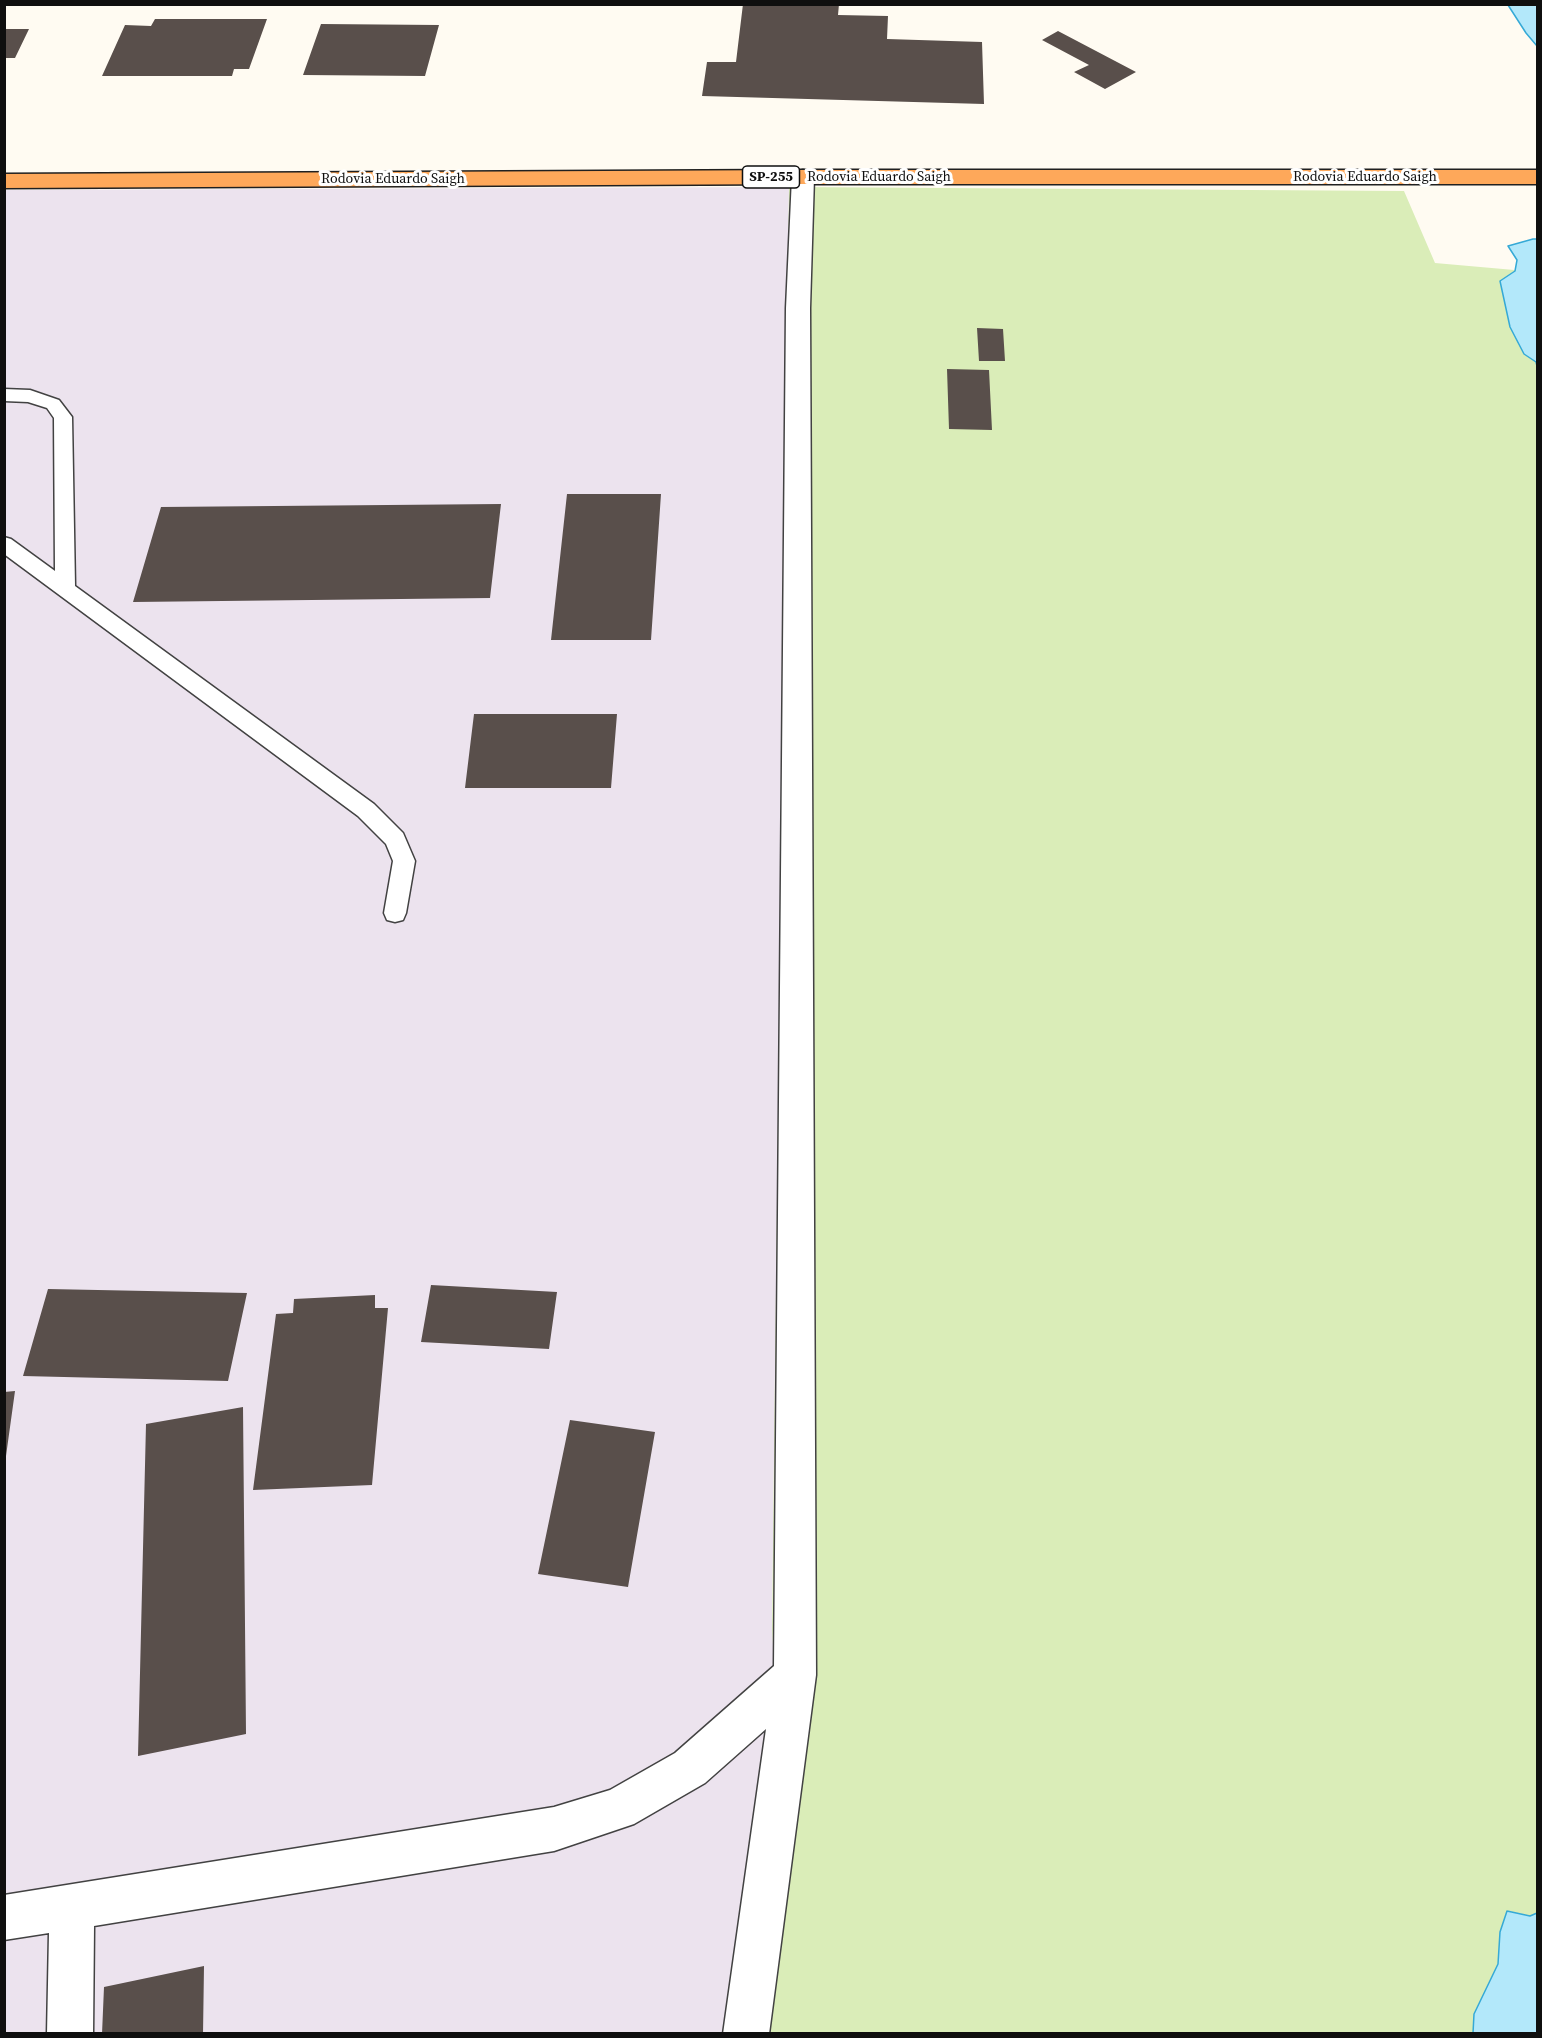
<!DOCTYPE html>
<style>
body{margin:0}
#map{position:relative;width:1542px;height:2038px;overflow:hidden;background:#fffbf2;font-family:"Source Serif 4",serif}
canvas{display:block}
.frame{position:absolute;inset:0;border:6px solid #0f0f0f;pointer-events:none}
</style>
<div id="map">
<canvas width="1542" height="2038"></canvas>
<div class="frame"></div>
</div>
<script>
const g = document.querySelector('canvas').getContext('2d');
g.lineJoin = 'round';
function fill(path, color) {
  g.fillStyle = color;
  g.fill(path, 'evenodd');
}
function poly(rows) {
  const path = new Path2D();
  for (const r of rows) {
    path.moveTo(r[0], r[1]);
    for (let i = 2; i < r.length; i += 2) path.lineTo(r[i], r[i + 1]);
  }
  return path;
}
function strokePath(path, color, width, dash) {
  g.strokeStyle = color;
  g.lineWidth = width;
  g.lineCap = dash ? 'butt' : 'round';
  g.setLineDash(dash || []);
  g.stroke(path);
}
function write(font, color, halo, rows, align = 'center') {
  g.font = font + ' "Source Serif 4",serif';
  g.lineWidth = 6;
  g.setLineDash([]);
  g.textBaseline = 'middle';
  g.strokeStyle = halo;
  g.fillStyle = color;
  for (const [text, x, y, turn = 0] of rows) {
    g.save();
    g.translate(x, y);
    g.rotate((+turn || 0) * Math.PI / 180);
    g.textAlign = isNaN(turn) ? turn : align;
    if (halo) g.strokeText(text, 0, 0);
    g.fillText(text, 0, 0);
    g.restore();
  }
}
fill(poly([
 [789,187,772,1628,777,1710,729,2033,5,2033,4,190]
]), '#ece3ee');
fill(poly([
 [789,187,1404,191,1435,263,1537,272,1537,2033,729,2034,777,1710,772,1628]
]), '#daedb8');
const water = poly([
 [1508,5,1537,5,1537,46,1526,33,1508,5],
 [1533,239,1538,239,1537,366,1536,362,1524,354,1510,327,1500,281,1515,271,1517,260,1508,246,1533,239],
 [1507,1911,1530,1916,1537,1913,1537,2033,1473,2033,1474,2014,1498,1964,1500,1932,1507,1911]
]);
fill(water, '#b3e8fa');
strokePath(water, '#35a9d6', 1.5);
fill(poly([
 [743,4,839,4,838,15,888,16,887,39,982,42,984,104,702,96,707,62,736,62],
 [155,19,267,19,249,69,234,69,232,76,102,76,125,25,151,26],
 [321,24,439,25,425,76,303,75],
 [4,29,29,29,15,58,4,58],
 [1058,31,1136,72,1105,89,1074,72,1089,65,1042,40],
 [977,328,1003,329,1005,361,979,361],
 [947,369,989,370,992,430,949,429],
 [567,494,661,494,651,640,551,640],
 [501,504,490,598,133,602,161,507],
 [474,714,617,714,611,788,465,788],
 [431,1285,557,1292,549,1349,421,1342],
 [48,1289,247,1293,228,1381,23,1376],
 [375,1295,375,1308,388,1308,372,1485,253,1490,276,1314,293,1313,294,1299],
 [15,1391,6,1456,4,1456,4,1392],
 [243,1407,246,1734,138,1756,146,1424],
 [570,1420,655,1432,628,1587,538,1574],
 [204,1966,203,2034,102,2034,104,1987]
]), '#594f4b');
const service = poly([
 [4,389,30,390,59,400,72,417,75,586,374,804,403,833,415,861,406,913,403,920,395,922,387,920,384,913,393,861,386,844,358,816,4,554,4,537,11,539,55,571,54,418,47,408,28,402,4,401,4,389]
]);
const minor = poly([
 [803,170,811,172,814,177,810,308,816,1675,769,2034,723,2034,766,1729,705,1783,634,1824,554,1851,94,1926,93,2034,47,2034,49,1933,4,1940,4,1895,554,1807,610,1790,675,1753,774,1666,786,308,792,177,795,172,803,170]
]);
const trunk = poly([
 [803,170,1538,170,1538,184,803,184,4,188,4,174,803,170]
]);
strokePath(service, '#424242', 3);
strokePath(minor, '#424242', 3);
strokePath(trunk, '#202020', 3);
fill(service, '#fff');
fill(minor, '#fff');
fill(trunk, '#fea85a');
for (const [x, y, w] of [
 [771,177,57]
]) {
  const box = new Path2D();
  box.roundRect(x - w / 2, y - 11, w, 22, 4.5);
  g.fillStyle = '#fff';
  g.fill(box);
  strokePath(box, '#0f0f0f', 1.5);
}
write('bold 14px', '#0f0f0f', null, [
 ["SP-255",771,177]
]);
write('14px', '#0f0f0f', '#fff', [
 ["Rodovia Eduardo Saigh",879,177],
 ["Rodovia Eduardo Saigh",1365,177],
 ["Rodovia Eduardo Saigh",393,179]
]);
</script>
